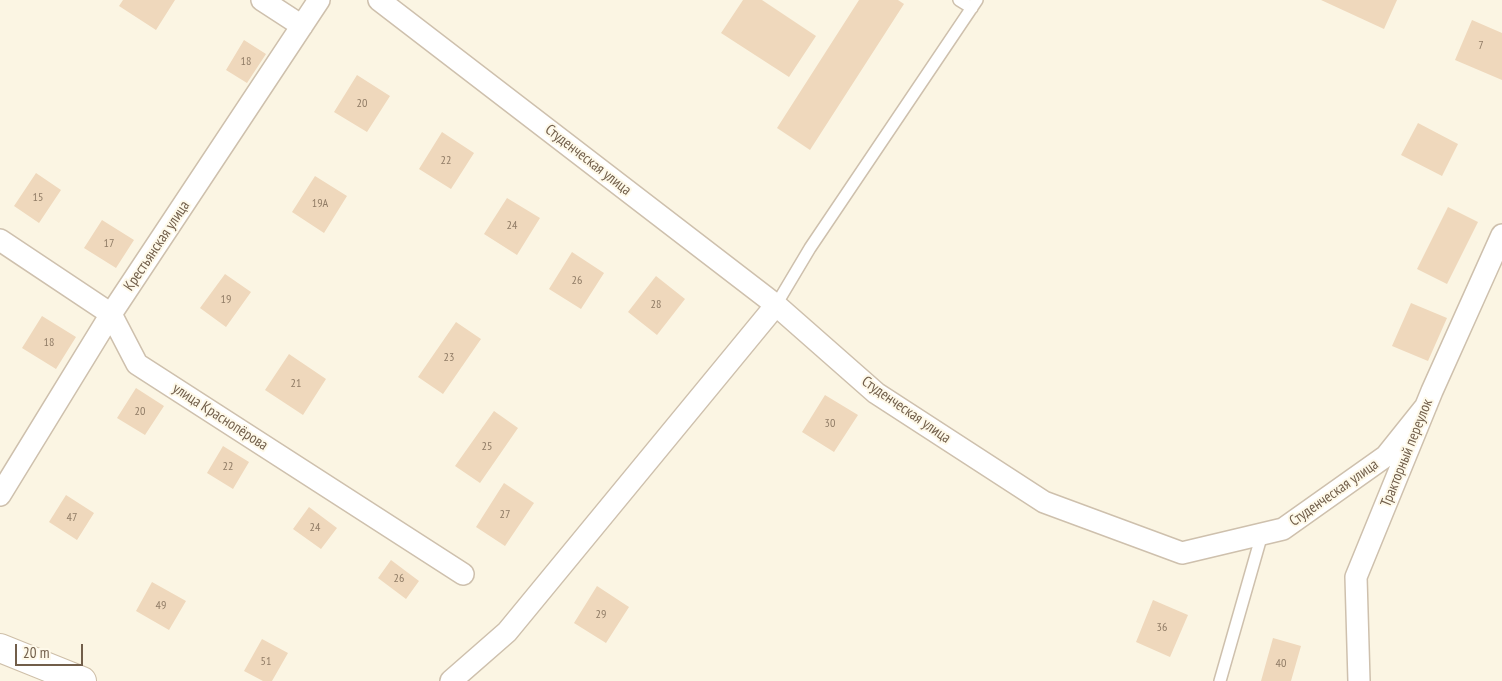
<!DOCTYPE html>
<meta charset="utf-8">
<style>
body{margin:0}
#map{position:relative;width:1502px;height:681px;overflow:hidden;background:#fbf5e3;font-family:"PT Sans Narrow",sans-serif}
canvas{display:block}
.scale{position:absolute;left:15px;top:644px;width:68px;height:22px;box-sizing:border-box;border:2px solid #715e4a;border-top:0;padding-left:6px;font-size:15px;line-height:18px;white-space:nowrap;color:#715e4a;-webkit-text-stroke:4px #fef9e9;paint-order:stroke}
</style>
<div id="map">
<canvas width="1502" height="681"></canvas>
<div class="scale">20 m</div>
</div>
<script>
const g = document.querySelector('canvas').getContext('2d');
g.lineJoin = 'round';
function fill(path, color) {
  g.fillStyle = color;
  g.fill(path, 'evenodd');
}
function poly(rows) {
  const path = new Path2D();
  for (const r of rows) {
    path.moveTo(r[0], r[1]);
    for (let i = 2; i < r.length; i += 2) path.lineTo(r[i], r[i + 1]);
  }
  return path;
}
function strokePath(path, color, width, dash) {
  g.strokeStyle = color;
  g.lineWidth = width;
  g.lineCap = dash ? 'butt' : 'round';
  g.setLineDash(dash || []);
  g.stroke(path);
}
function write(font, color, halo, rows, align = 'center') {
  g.font = font + ' "PT Sans Narrow",sans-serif';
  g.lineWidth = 4;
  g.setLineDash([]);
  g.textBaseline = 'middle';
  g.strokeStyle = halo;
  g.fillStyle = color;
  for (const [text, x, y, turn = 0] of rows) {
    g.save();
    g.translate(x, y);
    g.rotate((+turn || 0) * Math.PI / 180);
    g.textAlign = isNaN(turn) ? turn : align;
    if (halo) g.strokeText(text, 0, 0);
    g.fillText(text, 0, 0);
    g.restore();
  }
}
fill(poly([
 [123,0,175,0,156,30,119,6],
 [743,0,762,0,816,36,789,77,721,33],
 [859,0,898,0,904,4,810,150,777,128],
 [1321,0,1397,0,1384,29],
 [1472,20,1502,33,1502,80,1455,60],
 [244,40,266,54,247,83,226,70],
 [357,75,390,96,367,132,334,112],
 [1418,123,1458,144,1442,176,1401,155],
 [442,132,474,153,451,189,419,169],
 [36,173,61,190,39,223,14,206],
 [315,176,347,196,324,233,292,212],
 [507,198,540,218,517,255,484,234],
 [1448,207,1478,222,1447,284,1417,269],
 [102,220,134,240,116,268,84,248],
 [572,252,604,273,581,309,549,289],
 [225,274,251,292,226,327,200,308],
 [656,276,685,299,657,335,628,312],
 [1411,303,1447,318,1428,361,1392,346],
 [42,316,76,337,56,369,22,348],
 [456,322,481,339,443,394,418,377],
 [289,354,326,379,303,415,265,390],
 [136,388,164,406,145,435,117,418],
 [825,395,858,415,834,452,802,432],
 [494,411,518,428,480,483,455,466],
 [223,446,249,462,233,489,207,473],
 [504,483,534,503,505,546,476,527],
 [66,495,94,513,77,540,49,522],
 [309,507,337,528,321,549,293,529],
 [391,560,419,581,406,599,378,578],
 [152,582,186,601,169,630,136,611],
 [597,586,629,607,606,643,574,623],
 [1153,600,1188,615,1170,657,1136,642],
 [1273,638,1301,646,1291,681,1261,681],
 [262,639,288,653,272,681,263,681,244,671]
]), '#efd8bc');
const lane = poly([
 [959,0,972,8],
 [776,305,810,248,977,0],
 [1220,681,1262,534]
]);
const street = poly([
 [262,0,302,26],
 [379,0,776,305,876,393,1044,502,1182,553,1283,529,1386,456,1426,406],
 [0,240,111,314,137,364,463,574],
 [0,495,111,314,319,0],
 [451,681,507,632,776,305],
 [1359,681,1356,577,1432,391,1502,235]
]);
const secondary = poly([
 [0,648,82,681]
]);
strokePath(lane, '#cec0ad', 14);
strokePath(street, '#cec0ad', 24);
strokePath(secondary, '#cebfa8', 30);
strokePath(lane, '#fff', 11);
strokePath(street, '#fff', 21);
strokePath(secondary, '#fff', 28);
write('12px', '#907c66', null, [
 ["7",1481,46],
 ["18",246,62],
 ["20",362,104],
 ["22",446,161],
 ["15",38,198],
 ["19А",320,204],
 ["24",512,226],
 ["17",109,244],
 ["26",577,281],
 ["19",226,300],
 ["28",656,305],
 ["18",49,343],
 ["23",449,358],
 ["21",296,384],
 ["20",140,412],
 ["30",830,424],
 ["25",487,447],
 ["22",228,467],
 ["27",505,515],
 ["47",72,518],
 ["24",315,528],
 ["26",399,579],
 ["49",161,606],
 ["29",601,615],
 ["36",1162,628],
 ["51",266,662],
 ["40",1281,664]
]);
write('15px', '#715e4a', '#fef9e9', [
 ["Студенческая улица",588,160,38],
 ["Крестьянская улица",157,246,-56],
 ["Студенческая улица",906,410,35],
 ["улица Краснопёрова",220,417,33],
 ["Тракторный переулок",1407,453,-68],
 ["Студенческая улица",1334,493,-35]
]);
</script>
